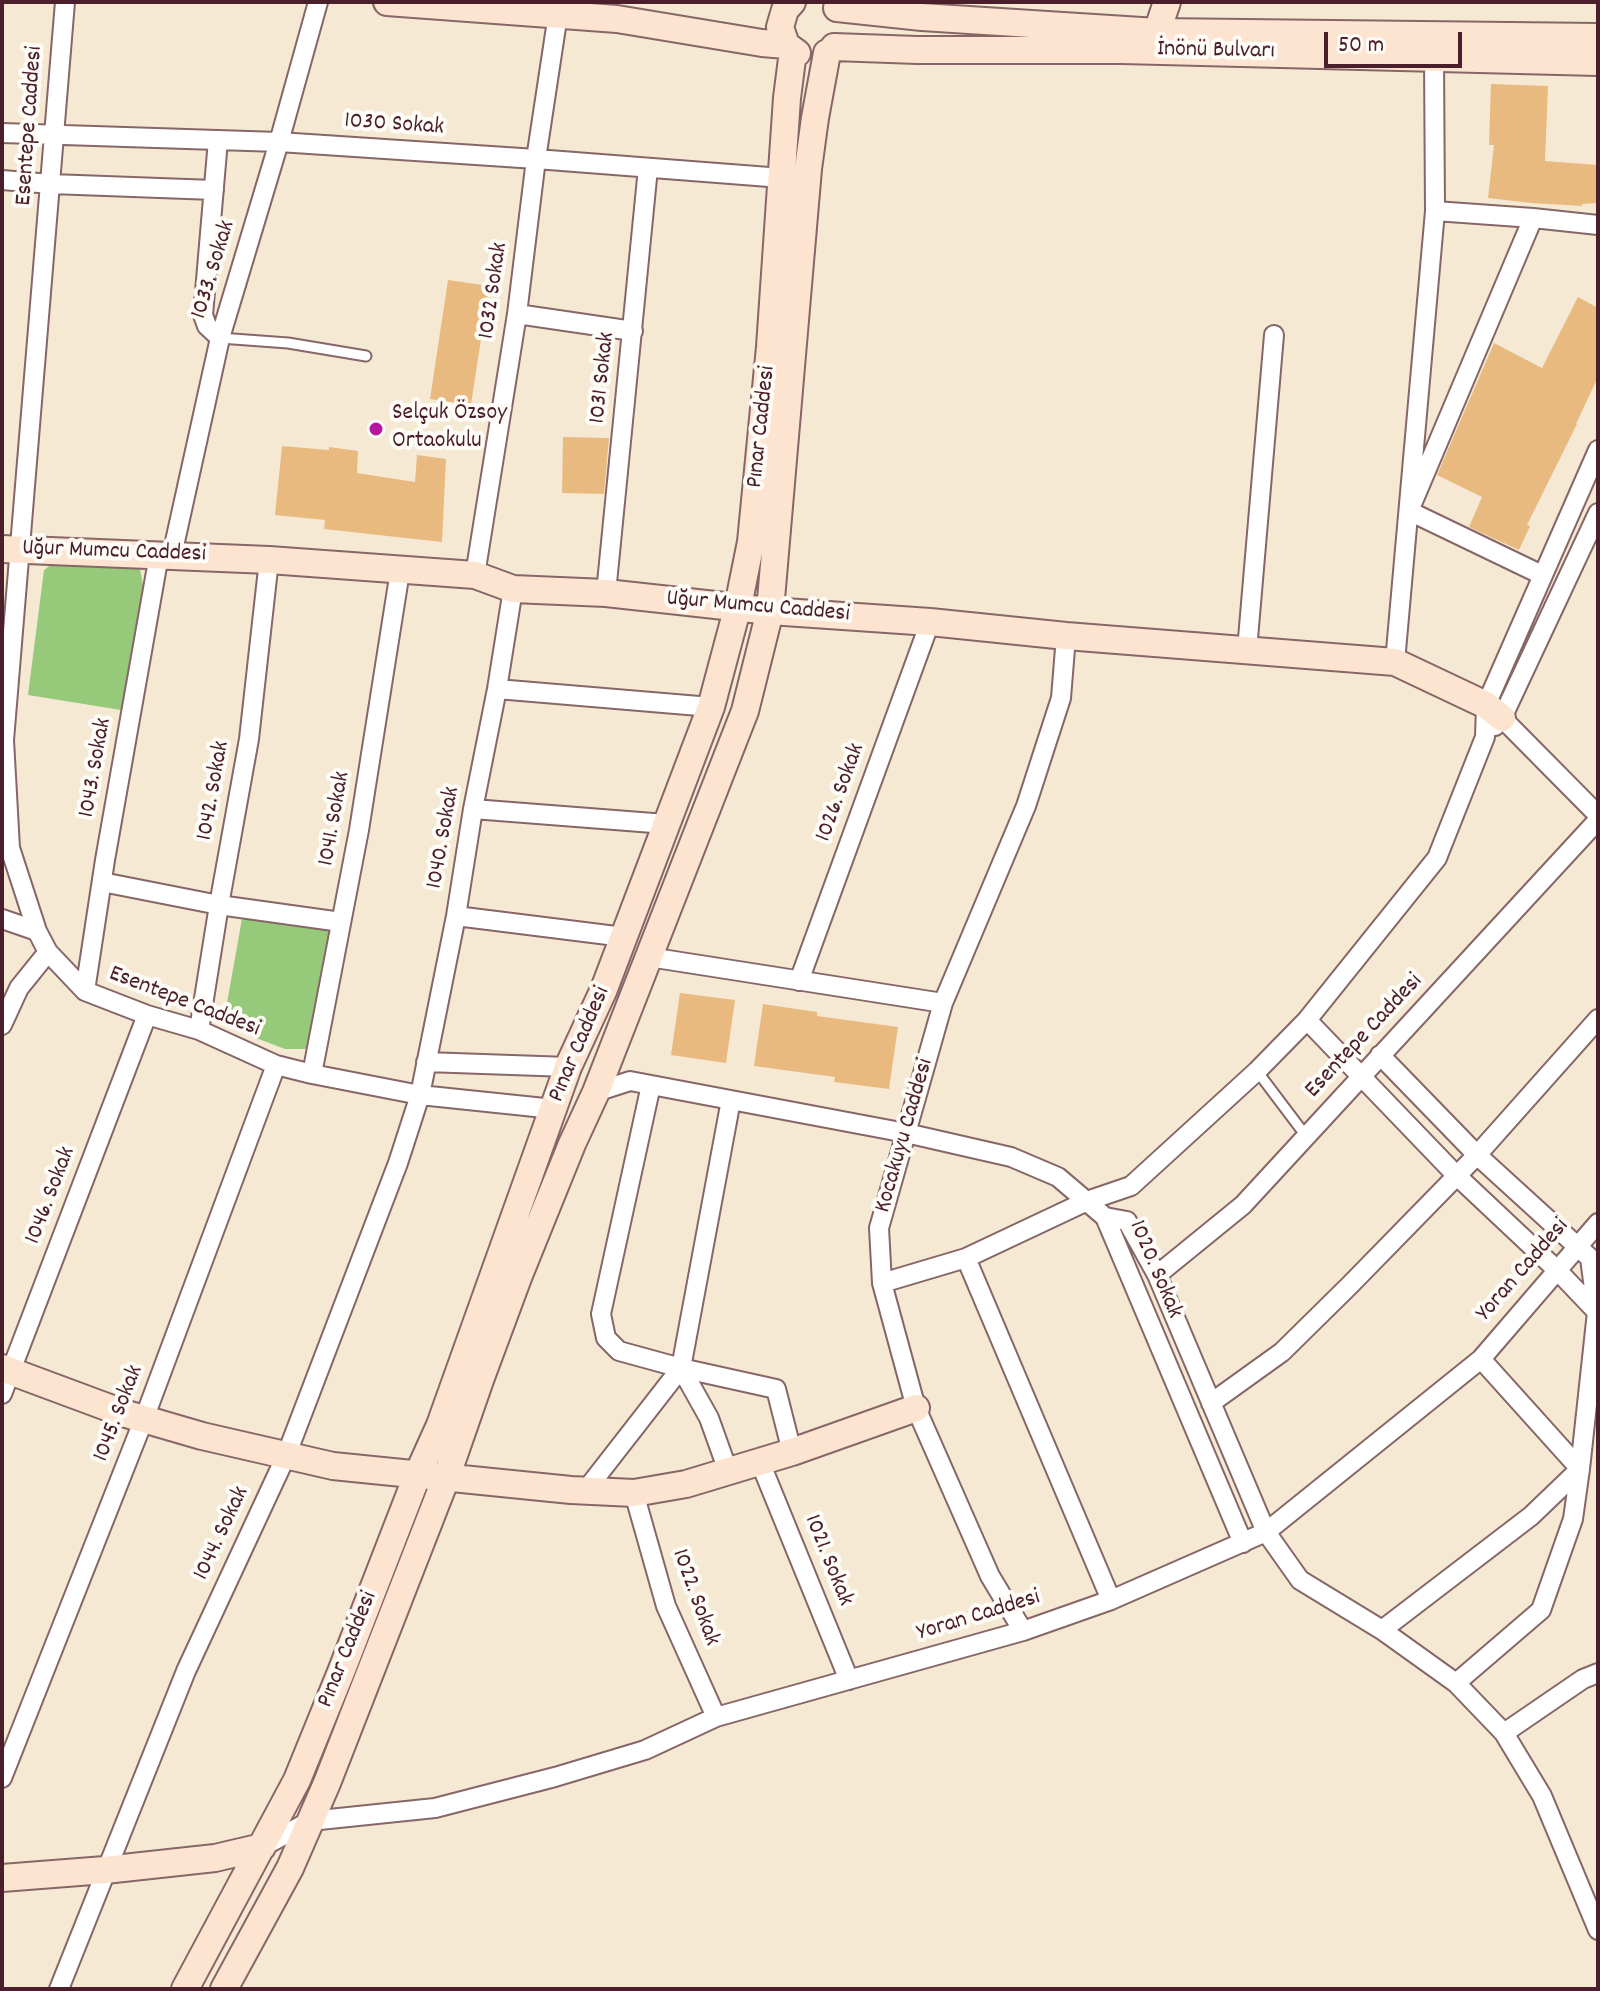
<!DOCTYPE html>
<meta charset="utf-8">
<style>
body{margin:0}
#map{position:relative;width:1600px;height:1991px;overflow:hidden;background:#f6e9d4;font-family:Dekko,sans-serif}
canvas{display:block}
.frame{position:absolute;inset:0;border:4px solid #4a1f2b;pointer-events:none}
.scale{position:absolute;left:1324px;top:32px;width:138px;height:36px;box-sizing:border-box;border:4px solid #4a1f2b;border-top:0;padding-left:10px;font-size:24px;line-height:28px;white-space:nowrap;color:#4a1f2b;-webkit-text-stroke:6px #fdfcf7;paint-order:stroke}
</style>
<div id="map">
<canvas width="1600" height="1991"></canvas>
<div class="frame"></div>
<div class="scale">50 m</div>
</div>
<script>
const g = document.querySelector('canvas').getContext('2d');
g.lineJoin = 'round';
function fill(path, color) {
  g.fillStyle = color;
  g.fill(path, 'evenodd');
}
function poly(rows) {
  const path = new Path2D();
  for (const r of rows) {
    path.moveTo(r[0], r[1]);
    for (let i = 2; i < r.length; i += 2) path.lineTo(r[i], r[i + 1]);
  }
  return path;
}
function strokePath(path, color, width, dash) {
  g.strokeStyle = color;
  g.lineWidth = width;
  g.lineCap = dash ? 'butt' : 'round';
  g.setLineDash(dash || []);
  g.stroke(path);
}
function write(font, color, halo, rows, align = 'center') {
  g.font = font + ' Dekko,sans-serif';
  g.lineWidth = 8;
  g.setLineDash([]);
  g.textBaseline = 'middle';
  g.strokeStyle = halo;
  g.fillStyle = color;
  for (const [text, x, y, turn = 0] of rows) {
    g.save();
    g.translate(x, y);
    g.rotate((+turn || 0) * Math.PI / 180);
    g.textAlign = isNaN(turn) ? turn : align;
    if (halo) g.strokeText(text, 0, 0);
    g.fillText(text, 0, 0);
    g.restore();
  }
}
fill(poly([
 [56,561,140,569,143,585,121,710,28,695,44,570],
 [243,913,330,927,308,1049,285,1049,256,1038,224,1020]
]), '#96c97a');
fill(poly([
 [1491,84,1548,86,1545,161,1598,165,1598,203,1582,204,1582,206,1531,203,1488,198,1494,145,1489,145],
 [448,280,489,286,471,405,430,399],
 [1578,297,1598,308,1598,377,1576,424,1577,424,1527,525,1530,526,1519,550,1469,527,1482,497,1437,475,1494,343,1542,368],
 [563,437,609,438,604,494,562,493],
 [282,446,329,450,329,447,358,451,357,473,415,482,417,455,446,459,442,542,324,529,325,520,275,515],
 [680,993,735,1000,726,1063,671,1055],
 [763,1004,817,1012,817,1016,898,1027,889,1089,834,1082,835,1077,754,1066]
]), '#e9ba80');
const lane = poly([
 [220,338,288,343,366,356],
 [1257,1071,1306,1136]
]);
const street = poly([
 [65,2,4,740,10,848,37,931,48,952,85,991,147,1015,199,1030,276,1065,312,1074,420,1095,554,1109],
 [2,133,279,142,536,159,782,178],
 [218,140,203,315,207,326,220,338],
 [2,180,51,184,214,190],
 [1435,211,1533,218,1598,225],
 [1533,218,1409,511,1542,575],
 [517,314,633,331],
 [172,555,220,338,279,142,318,2],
 [475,575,517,314,536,159,558,14],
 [606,593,648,168],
 [1247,650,1274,335],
 [1395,662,1435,211,1434,57],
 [497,689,711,707],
 [1502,718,1598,815],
 [1495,726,1502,718,1598,513],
 [473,809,666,824],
 [102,882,219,905,341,922],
 [456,916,624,937],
 [2,919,37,931],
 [649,957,943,1003],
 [799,981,930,622],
 [85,991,105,860,159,555],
 [1307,1020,1456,1175,1557,1270,1597,1312],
 [2,1025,19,988,48,952],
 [199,1030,219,905,249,739,269,560],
 [426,1062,568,1067],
 [312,1074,359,830,400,571],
 [651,1085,601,1314,606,1338,619,1351,681,1368,776,1389,792,1452],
 [596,1092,630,1081,906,1133,1011,1157,1058,1177,1105,1217,1243,1543],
 [1105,1217,1127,1221,1157,1275,1266,1532,1300,1580,1382,1630,1531,1516,1580,1469,1597,1312,1590,1258,1477,1155,1380,1055],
 [966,1258,1111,1600],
 [1157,1275,1243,1205,1598,820],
 [882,1283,966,1258,1087,1201,1131,1186,1257,1071,1307,1020,1437,858,1485,737,1486,705,1598,450],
 [2,1394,147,1015],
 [1211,1403,1282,1352,1350,1285,1477,1155,1598,1019],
 [760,1462,849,1680],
 [728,1471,709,1418,681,1368,731,1100],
 [586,1490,681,1368],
 [634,1493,666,1606,716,1717],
 [1382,1630,1456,1683,1504,1733,1542,1796,1598,1930],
 [1023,1631,990,1576,916,1408,882,1283,879,1228,943,1003,1026,806,1061,698,1066,636],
 [1456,1683,1541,1610,1573,1519,1580,1469,1481,1359],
 [1504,1733,1583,1679,1598,1673],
 [2,1778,144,1419,276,1065],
 [262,1847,310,1821,435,1808,555,1777,645,1750,716,1717,1023,1631,1111,1600,1266,1532,1481,1359,1598,1223],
 [59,1989,186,1671,286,1456,398,1163,420,1095,456,916,473,809,497,689,513,589]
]);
const secondary = poly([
 [387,2,617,19,762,43,786,45],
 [792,2,785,10,780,27,786,45,797,53],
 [837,8,922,17,1157,32,1598,37],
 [1157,32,1167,2],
 [834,47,917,50,1122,50,1598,62],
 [2,549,269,560,475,575,513,589,606,593,770,611,930,622,1066,636,1395,662,1486,705,1502,718],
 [2,1368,123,1413,202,1436,333,1466,571,1490,634,1493,686,1484,792,1452,916,1408],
 [2,1878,105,1870,215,1858,262,1847],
 [185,1989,297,1780,341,1672,417,1476,440,1425,568,1067,604,989,711,707,738,606,751,542,770,347,787,98,793,51],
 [224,1989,290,1868,327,1783,446,1478,480,1380,519,1275,572,1144,596,1092,745,711,770,611,808,169,815,118,827,53]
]);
strokePath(lane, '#866666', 13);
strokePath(street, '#866666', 22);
strokePath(secondary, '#866666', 30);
strokePath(lane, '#fff', 9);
strokePath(street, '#fff', 18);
strokePath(secondary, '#fde4d1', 26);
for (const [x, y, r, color] of [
 [376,429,8,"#b5179e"]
]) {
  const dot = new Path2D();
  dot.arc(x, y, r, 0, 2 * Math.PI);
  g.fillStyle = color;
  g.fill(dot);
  strokePath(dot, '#fdfcf7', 3);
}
write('24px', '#4a1f2b', '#fdfcf7', [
 ["İnönü Bulvarı",1216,52,1],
 ["Esentepe Caddesi",31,126,-86],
 ["1030 Sokak",394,126,4],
 ["1033. Sokak",215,270,-73],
 ["1032 Sokak",495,291,-82],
 ["1031 Sokak",604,378,-84],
 ["Pınar Caddesi",763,427,-84],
 ["Uğur Mumcu Caddesi",114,553,2],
 ["Uğur Mumcu Caddesi",758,608,5],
 ["1043. Sokak",97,768,-80],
 ["1042. Sokak",215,791,-80],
 ["1026. Sokak",842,793,-70],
 ["1041. Sokak",336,819,-80],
 ["1040. Sokak",445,838,-80],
 ["Esentepe Caddesi",184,1003,21],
 ["Esentepe Caddesi",1365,1037,-47],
 ["Pınar Caddesi",581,1045,-67],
 ["Kocakuyu Caddesi",906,1136,-74],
 ["1046. Sokak",52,1196,-69],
 ["1020. Sokak",1154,1270,67],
 ["Yoran Caddesi",1524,1271,-49],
 ["1045. Sokak",120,1414,-69],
 ["1044. Sokak",223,1534,-65],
 ["1021. Sokak",827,1561,68],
 ["1022. Sokak",694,1598,70],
 ["Yoran Caddesi",979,1617,-17],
 ["Pınar Caddesi",349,1650,-68]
]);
write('24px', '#4a1f2b', '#fdfcf7', [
 ["Selçuk Özsoy",392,415],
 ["Ortaokulu",392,443]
], 'left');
</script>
